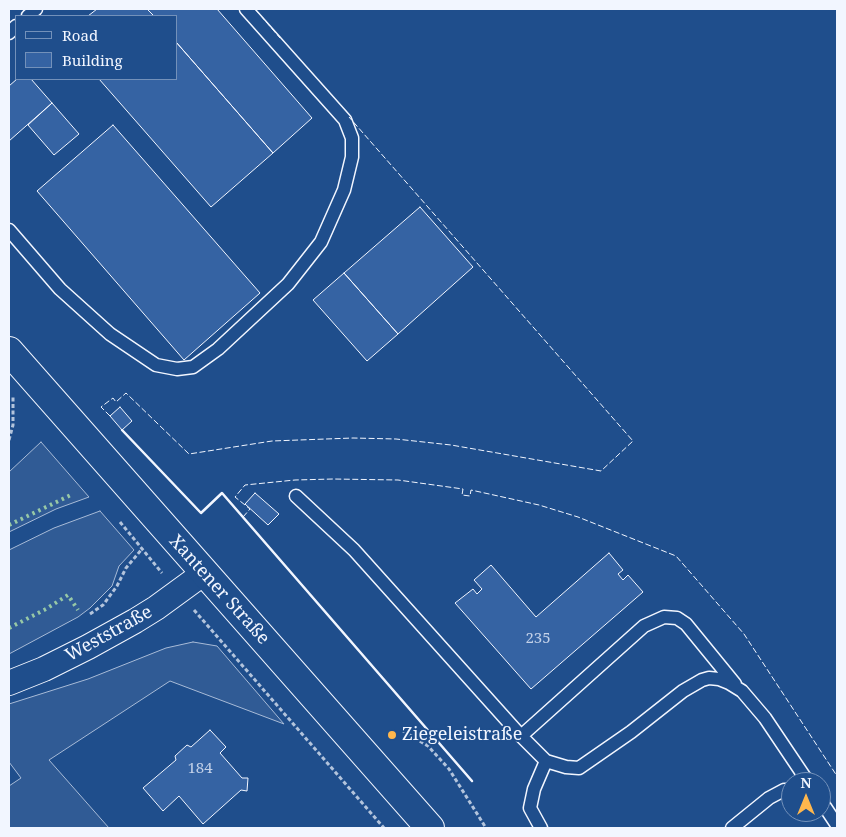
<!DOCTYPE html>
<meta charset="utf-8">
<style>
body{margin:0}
#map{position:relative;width:846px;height:837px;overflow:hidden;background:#1f4e8c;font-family:"Noto Serif",serif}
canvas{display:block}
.frame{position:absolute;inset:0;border:10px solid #f2f6ff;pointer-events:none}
.legend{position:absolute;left:15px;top:15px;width:162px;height:65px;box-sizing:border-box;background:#1f4e8c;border:1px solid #7391ba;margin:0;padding:6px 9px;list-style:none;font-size:15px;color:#f2f6ff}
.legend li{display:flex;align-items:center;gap:10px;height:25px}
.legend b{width:25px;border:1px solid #7391ba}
.north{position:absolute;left:781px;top:772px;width:50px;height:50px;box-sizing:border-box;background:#1f4e8c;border:1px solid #7391ba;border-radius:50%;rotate:0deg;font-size:14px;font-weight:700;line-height:20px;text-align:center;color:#f2f6ff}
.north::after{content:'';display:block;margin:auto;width:18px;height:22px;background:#ffb74d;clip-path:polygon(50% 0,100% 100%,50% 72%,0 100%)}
</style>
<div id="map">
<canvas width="846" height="837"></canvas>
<div class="frame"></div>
<ul class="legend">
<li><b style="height:6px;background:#1f4e8c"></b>Road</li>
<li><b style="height:14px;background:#3563a3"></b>Building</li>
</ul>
<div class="north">N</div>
</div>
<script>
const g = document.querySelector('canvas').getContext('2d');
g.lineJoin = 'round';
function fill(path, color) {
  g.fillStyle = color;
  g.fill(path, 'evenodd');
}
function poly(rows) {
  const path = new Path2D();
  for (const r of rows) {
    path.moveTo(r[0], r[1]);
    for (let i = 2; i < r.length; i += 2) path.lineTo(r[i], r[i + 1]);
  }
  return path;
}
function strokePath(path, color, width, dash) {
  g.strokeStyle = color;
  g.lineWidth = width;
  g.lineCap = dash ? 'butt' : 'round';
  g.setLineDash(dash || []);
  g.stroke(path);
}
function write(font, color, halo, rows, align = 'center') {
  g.font = font + ' "Noto Serif",serif';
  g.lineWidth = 4;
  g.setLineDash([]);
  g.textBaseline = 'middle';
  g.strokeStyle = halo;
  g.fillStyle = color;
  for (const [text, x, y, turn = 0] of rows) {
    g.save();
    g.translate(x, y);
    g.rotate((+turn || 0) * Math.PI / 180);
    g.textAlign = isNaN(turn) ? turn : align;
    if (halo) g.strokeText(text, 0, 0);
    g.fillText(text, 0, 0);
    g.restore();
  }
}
const built = poly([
 [41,442,89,497,56,509,9,532,9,472,41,442],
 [100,511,134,550,119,566,112,586,90,608,78,617,9,654,9,550,54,528,100,511],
 [193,642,217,646,284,724,170,681,49,760,109,828,9,828,9,786,21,778,9,762,9,704,88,679,166,648,193,642]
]);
fill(built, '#305b95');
strokePath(built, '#a8bbd7', 1);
const building = poly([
 [97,9,147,9,154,16,88,16,97,9],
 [147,9,217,9,312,118,273,153,176,42,176,16,154,16,147,9],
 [176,42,273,153,211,207,99,79,176,79,176,42],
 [17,79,31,79,52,103,9,141,9,86,17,79],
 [52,103,79,134,54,155,28,125,52,103],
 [113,125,260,293,184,360,37,191,113,125],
 [420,207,473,267,398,334,344,273,420,207],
 [344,273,398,334,367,361,313,300,344,273],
 [120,407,132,421,122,430,110,416,120,407],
 [255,493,279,514,268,525,245,504,255,493],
 [609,553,623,570,618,574,623,580,628,575,643,592,531,689,455,603,473,589,477,594,482,589,474,580,491,565,536,617,609,553],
 [210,730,226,747,220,753,242,778,248,778,247,791,241,790,203,824,179,796,163,811,143,788,176,760,175,756,187,745,191,747,210,730]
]);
fill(building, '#3563a3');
strokePath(building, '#f2f6ff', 1);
const service = poly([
 [28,16,36,9],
 [9,33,16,26],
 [9,230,60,289,110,334,156,365,177,369,193,367,218,349,288,284,321,242,344,190,352,157,352,138,345,120,246,9],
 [296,496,354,550,521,736,546,761,566,767,579,768,631,732,683,691,702,680,709,678,719,679,729,683,742,691,765,718,808,782],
 [521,736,644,626,664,617,677,618,686,624,735,684],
 [821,801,837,825],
 [541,828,530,808,534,789,546,761],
 [732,828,769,798,784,790,791,790]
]);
const minor = poly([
 [9,683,44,669,88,647,135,621,156,608,204,573]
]);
const secondary = poly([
 [9,351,430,828]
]);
strokePath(service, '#f2f6ff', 15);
strokePath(minor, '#f2f6ff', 26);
strokePath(secondary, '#f2f6ff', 30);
strokePath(poly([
 [9,440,13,425,13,397],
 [120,522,162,573],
 [194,610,384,828],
 [90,614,103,605,117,586,126,568,142,549],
 [403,731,428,746,449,769,486,828]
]), '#b3c4dc', 3, [4, 2.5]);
strokePath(service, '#1f4e8c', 12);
strokePath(minor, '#1f4e8c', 24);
strokePath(secondary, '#1f4e8c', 28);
strokePath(poly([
 [9,525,73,494],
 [9,628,46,609,68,595,78,610]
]), '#97c8a6', 4, [2.5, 4]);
strokePath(poly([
 [255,9,280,38],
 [110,416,101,407,113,398,116,402,126,393,189,454,272,441,353,438,396,439,451,445,601,471,633,441,349,117],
 [243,517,250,509,235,497,245,485,295,480,333,479,398,480,463,489,462,495,470,496,471,490,539,505,578,517,676,556,744,634,837,776]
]), '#f2f6ff', 1, [6, 2.5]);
strokePath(poly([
 [122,430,201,513,222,493,472,781]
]), '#f2f6ff', 2.5);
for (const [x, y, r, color] of [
 [392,735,5,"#ffb74d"]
]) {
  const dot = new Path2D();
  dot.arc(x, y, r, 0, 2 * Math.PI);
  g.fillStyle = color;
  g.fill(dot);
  strokePath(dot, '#1f4e8c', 2);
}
write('15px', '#c3d1e8', null, [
 ["235",538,639],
 ["184",200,769]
]);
write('18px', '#f2f6ff', '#1f4e8c', [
 ["Xantener Straße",219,590,48],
 ["Weststraße",109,634,-29]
]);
write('18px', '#f2f6ff', '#1f4e8c', [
 ["Ziegeleistraße",402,735]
], 'left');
</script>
